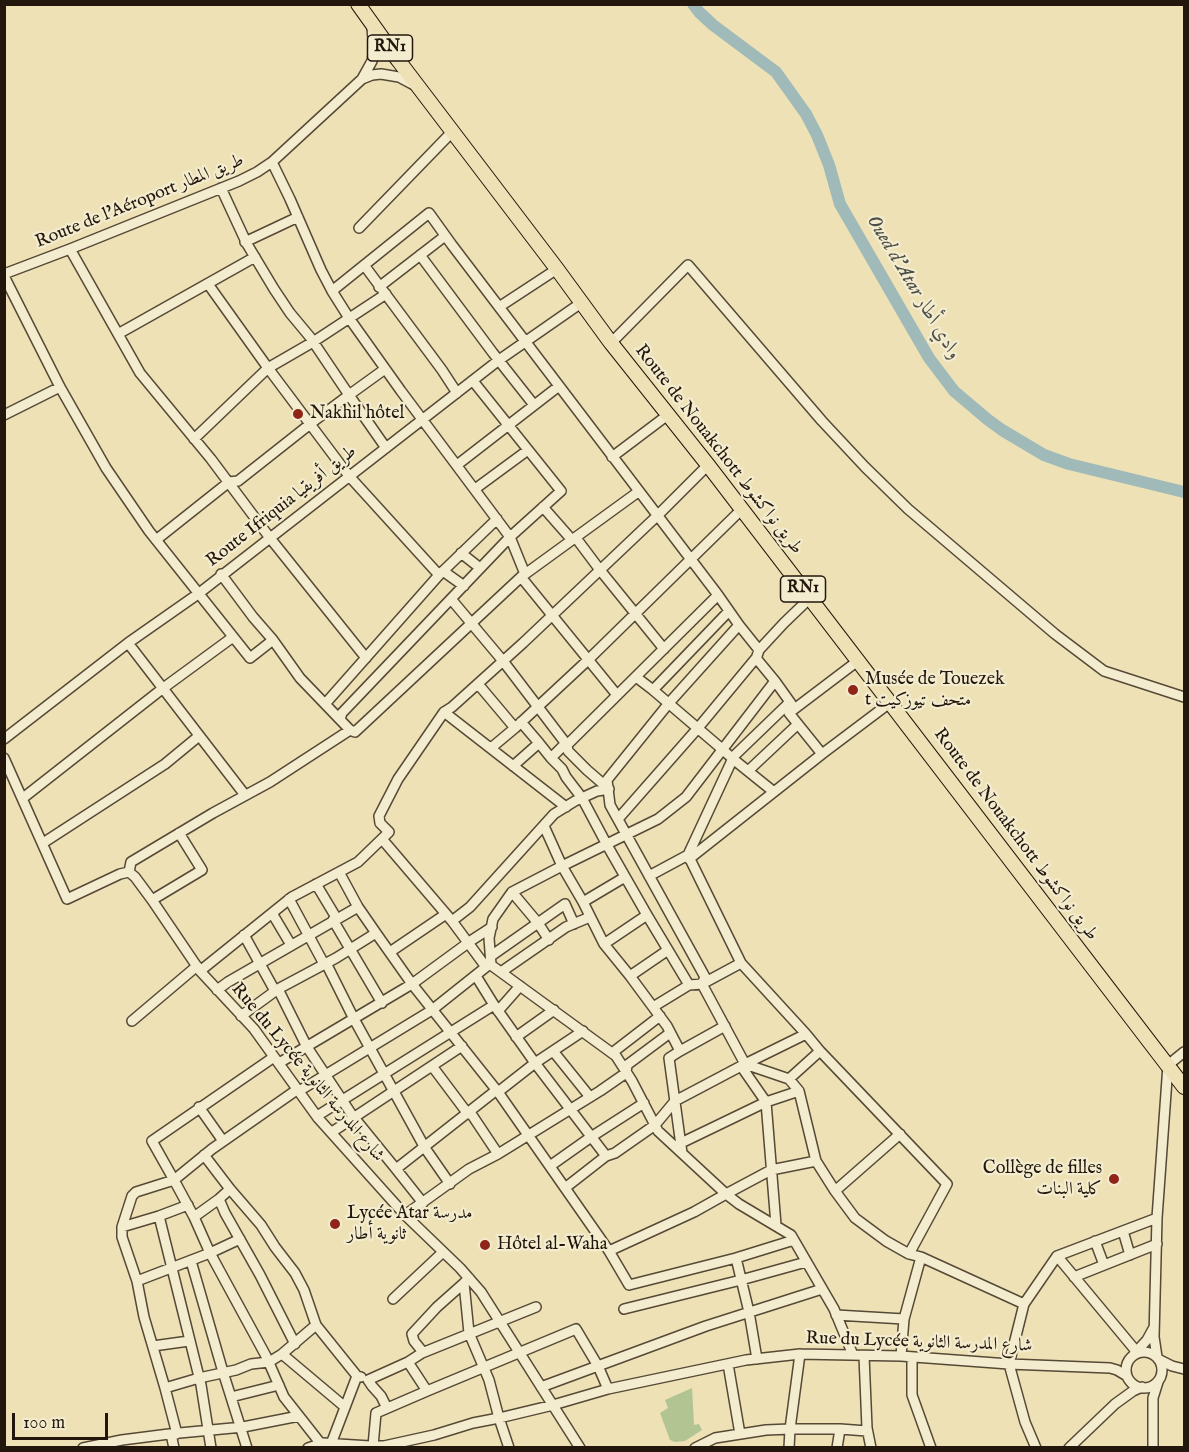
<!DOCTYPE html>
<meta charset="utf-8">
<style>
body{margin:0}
#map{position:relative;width:1189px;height:1452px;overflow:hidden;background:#ede1b5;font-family:"IM FELL English",serif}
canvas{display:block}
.frame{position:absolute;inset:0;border:6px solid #23160c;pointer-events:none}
.scale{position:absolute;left:12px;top:1413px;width:96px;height:27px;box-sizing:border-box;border:3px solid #23160c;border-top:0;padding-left:8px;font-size:18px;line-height:21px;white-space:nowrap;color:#23160c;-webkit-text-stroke:4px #f3eccf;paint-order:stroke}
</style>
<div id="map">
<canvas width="1189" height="1452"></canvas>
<div class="frame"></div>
<div class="scale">100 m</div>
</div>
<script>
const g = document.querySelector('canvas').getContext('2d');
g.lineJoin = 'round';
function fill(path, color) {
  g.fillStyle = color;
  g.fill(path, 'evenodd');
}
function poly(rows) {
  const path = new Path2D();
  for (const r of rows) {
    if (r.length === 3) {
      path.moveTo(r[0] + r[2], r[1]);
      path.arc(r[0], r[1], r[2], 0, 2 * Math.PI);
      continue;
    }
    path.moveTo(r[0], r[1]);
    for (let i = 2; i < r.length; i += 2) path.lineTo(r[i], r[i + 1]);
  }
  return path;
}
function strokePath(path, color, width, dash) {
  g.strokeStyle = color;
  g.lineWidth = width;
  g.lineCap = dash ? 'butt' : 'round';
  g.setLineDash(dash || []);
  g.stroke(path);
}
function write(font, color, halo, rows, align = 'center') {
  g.font = font + ' "IM FELL English",Amiri,serif';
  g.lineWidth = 4.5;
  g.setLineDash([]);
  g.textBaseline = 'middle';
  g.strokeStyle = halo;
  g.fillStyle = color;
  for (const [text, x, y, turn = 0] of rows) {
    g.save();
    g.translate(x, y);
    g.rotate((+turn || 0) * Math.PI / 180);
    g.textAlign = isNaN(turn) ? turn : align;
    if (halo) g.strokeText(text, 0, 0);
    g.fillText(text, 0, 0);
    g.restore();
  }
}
fill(poly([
 [692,1388,694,1425,699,1424,702,1430,685,1441,675,1442,670,1440,660,1413,668,1408,665,1400]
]), '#b2c492');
strokePath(poly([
 [693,4,699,12,713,25,776,72,806,114,817,135,829,165,840,204,929,358,954,391,987,419,1002,430,1044,455,1069,464,1184,492]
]), '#9fbab9', 12);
const minor = poly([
 [362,79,372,61,374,51,372,28],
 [272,162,290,199,321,270,332,291,349,318,401,391,510,537,525,574],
 [359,228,453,131],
 [245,242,298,217],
 [70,249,140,373,211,459,270,538,366,658],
 [420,255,493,353,534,405],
 [364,265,442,370,457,393],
 [4,274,70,249,239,181,257,172,272,162,362,79,372,75,381,74,399,77,414,85],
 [4,276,60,387,106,468,149,531,250,658,273,640],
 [208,284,268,368,349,476,439,575,325,704],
 [379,287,445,236],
 [332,291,429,213,452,245,718,595,739,625,669,703,607,780,610,805,705,977,702,984,745,1064,789,1079,799,1091,816,1161,835,1191,855,1218,886,1241,909,1254,921,1257,1024,1304],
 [499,307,557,269],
 [118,334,255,257],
 [611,343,688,265,822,421,865,467,908,509,1055,634,1104,671,1184,697],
 [385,369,349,395,386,448],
 [4,415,60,387],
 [194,439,268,368,313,342,386,294],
 [612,457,669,414],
 [457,465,559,386],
 [475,489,528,450],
 [543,507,572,540],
 [576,538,600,570,664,649],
 [156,540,229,482,238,481,314,421,349,395,310,337,290,313,274,289,247,244,221,188],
 [461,553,480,568],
 [443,571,464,586],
 [221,574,253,617,273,640,300,678,350,730],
 [439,575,497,519],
 [521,577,617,695],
 [451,599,503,661,567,745,718,595],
 [729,611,653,690,722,749,733,759,774,792],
 [739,625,759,650,757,656],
 [128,643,245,795],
 [759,650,784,623,810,598],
 [636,677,653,690],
 [478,684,515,728],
 [794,709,790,702,775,681,686,797,658,819,562,866,512,892,493,919,489,938,491,965,616,1056,632,1081,658,1131,726,1194,739,1204,791,1235,834,1309,853,1355],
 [444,712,566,807],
 [340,719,342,713,510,537,561,491,473,381],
 [521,722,539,743],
 [4,739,128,643,198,594,499,360,581,303],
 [566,743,551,758,562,769,566,777,582,798,607,845,647,915,689,985],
 [567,745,568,751,587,770,609,789],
 [491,748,515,728,588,660,742,509],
 [822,754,789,713,859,660],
 [4,758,67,899,120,874,129,872],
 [513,766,539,743,551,758],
 [748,771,798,724],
 [23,798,162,689,233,637],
 [618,819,698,728,756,658,775,681],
 [544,826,562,866,583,902,604,944,630,976,667,1026,680,1051,669,1058,682,1153],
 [382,839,452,921,486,967],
 [43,843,165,764,199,736],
 [689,859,822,754,891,702],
 [129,872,135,877,152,900,200,971,254,1029,318,1118,405,1215,460,1268,481,1292,580,1448],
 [129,872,131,862,213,813,270,782,350,730,355,732,521,577,638,492],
 [339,872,358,907,376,933,336,958,278,989,307,1047,352,1115,396,1169],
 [649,876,688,855],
 [316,884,337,919],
 [512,892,538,923,549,940],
 [289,899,324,964],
 [152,900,202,870,179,833],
 [583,902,625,877],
 [272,913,291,945],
 [333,920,382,1003],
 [452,921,470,907,554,814,575,801,597,791,609,789],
 [376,933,412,984,498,1092,609,1251,694,1212,726,1194,771,1170,816,1161],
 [244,935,275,991],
 [604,944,647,915],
 [390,952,446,914],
 [491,956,565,904,574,924],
 [326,963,354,1019,425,1148,450,1184],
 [741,963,806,1034],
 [200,971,292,897,358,862,389,832,380,823,379,816,398,779,444,712,452,707,523,643,657,516,708,465],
 [501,972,566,927,590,917],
 [476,976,494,1005],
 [630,976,668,950],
 [217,990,228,982,358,907],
 [653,1007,689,985,702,984,741,963,688,855,734,756,790,702],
 [498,1011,520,986],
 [241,1016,278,989],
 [132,1021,197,966],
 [516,1037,554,1010],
 [553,1051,590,1097],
 [680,1051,725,1026],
 [612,1053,660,1016],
 [279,1063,412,984,472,940,492,927],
 [432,1066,468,1114],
 [741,1066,766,1102,799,1091],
 [789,1079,820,1051,947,1184,909,1254],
 [298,1089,212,1149,174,1180,194,1217,210,1253,266,1356,284,1397,299,1416],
 [299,1091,432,1010,491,963],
 [199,1107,223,1141],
 [470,1112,498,1154],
 [317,1116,494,1005,535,1063,606,1156,615,1153,655,1125,675,1101,745,1064,806,1034,820,1051],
 [332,1132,462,1046],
 [681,1143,766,1102,776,1225],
 [204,1155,230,1189],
 [550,1166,591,1137,644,1103],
 [565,1188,606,1156],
 [835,1191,900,1134],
 [423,1203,396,1169,494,1092,498,1092,535,1063,583,1031],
 [405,1215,469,1169,498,1154,600,1091,626,1073,627,1065,670,1033],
 [159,1216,201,1385,211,1448],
 [194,1217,219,1199],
 [122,1227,159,1216,188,1205],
 [1123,1231,1130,1255],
 [1095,1241,1104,1265],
 [609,1251,629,1285,736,1258],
 [1057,1256,1136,1351],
 [191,1261,223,1372,247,1448],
 [1074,1277,1157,1244],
 [469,1278,464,1283,469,1333,489,1380,499,1418,509,1448],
 [137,1281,122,1237,122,1227,132,1196,136,1192,174,1180,152,1141,274,1057],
 [393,1299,443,1252],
 [624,1309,741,1280,806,1262],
 [836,1315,904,1319],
 [295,1344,260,1275,225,1213,219,1199,230,1189,261,1225,275,1247,295,1273,304,1290,316,1325,357,1376],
 [153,1346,189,1341],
 [1144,1370,18],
 [422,1353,536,1307],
 [282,1354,345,1407],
 [1134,1354,1147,1340,1153,1329],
 [864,1356,867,1428,871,1448],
 [901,1356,904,1319,921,1257],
 [912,1357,912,1395,931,1448],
 [1157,1357,1154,1337,1157,1218,1168,1065,1184,1052],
 [757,1359,749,1312,736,1258,794,1240],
 [1158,1359,1172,1366,1184,1369],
 [408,1362,422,1353,422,1351,414,1341,412,1334,437,1307,464,1283],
 [728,1364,740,1434],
 [541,1387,706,1326,822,1289],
 [165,1388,199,1378,236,1370,251,1364,269,1362,282,1354,316,1325],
 [427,1391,576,1329,598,1366,608,1389],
 [231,1397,279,1385],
 [171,1434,174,1448],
 [177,1434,165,1388,144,1317,137,1281,210,1253,240,1239],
 [331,1444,357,1376,361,1377],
 [373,1446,376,1413,427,1391,408,1362,368,1380,372,1386,381,1396,387,1408],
 [83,1448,122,1440,169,1434,243,1427,299,1416,321,1444],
 [308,1448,323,1443,370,1446,384,1446,434,1435,473,1423,499,1418,553,1405,608,1389,746,1360,800,1354,901,1356,1009,1364,1110,1368,1117,1370,1127,1376],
 [695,1448,715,1438,766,1430,790,1429,840,1429],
 [789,1448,790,1429,800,1354],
 [837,1448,840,1429,867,1431],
 [1036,1448,1025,1422,1009,1364,1024,1304,1057,1256,1157,1218],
 [1069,1448,1115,1404,1133,1391,1142,1387],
 [1153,1448,1153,1398,1158,1382]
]);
const highway = poly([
 [358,4,398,60,557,269,611,343,708,465,1184,1087]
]);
strokePath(minor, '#564936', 12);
strokePath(highway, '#23160c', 16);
strokePath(minor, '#f3eccf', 9);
strokePath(highway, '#ede1b5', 14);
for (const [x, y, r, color] of [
 [298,414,6,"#8f2418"],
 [853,690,6,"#8f2418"],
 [1114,1179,6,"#8f2418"],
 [335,1224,6,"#8f2418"],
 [485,1245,6,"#8f2418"]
]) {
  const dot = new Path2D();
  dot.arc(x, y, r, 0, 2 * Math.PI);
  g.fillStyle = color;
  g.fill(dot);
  strokePath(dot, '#f3eccf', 2);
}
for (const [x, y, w] of [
 [390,48,45],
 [803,589,45]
]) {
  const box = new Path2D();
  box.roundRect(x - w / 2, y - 13, w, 26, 4.5);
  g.fillStyle = '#f3eccf';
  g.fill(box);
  strokePath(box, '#23160c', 1.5);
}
write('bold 16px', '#23160c', null, [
 ["RN1",390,48],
 ["RN1",803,589]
]);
write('18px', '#23160c', '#f3eccf', [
 ["Route de l'Aéroport طريق المطار",140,202,-22],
 ["Route de Nouakchott طريق نواكشوط",718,450,52],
 ["Route Ifriquia طريق أفريقيا",282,507,-38],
 ["Route de Nouakchott طريق نواكشوط",1015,835,53],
 ["Rue du Lycée شارع المدرسة الثانوية",307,1073,50],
 ["Rue du Lycée شارع المدرسة الثانوية",919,1343,2]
]);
write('18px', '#23160c', '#f3eccf', [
 ["Nakhil hôtel",310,414],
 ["Musée de Touezek",865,680],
 ["t متحف تيوزكيت",865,701],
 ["Collège de filles",1102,1169,"right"],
 ["كلية البنات",1102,1190,"right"],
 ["Lycée Atar مدرسة",347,1214],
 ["ثانوية أطار",347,1235],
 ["Hôtel al-Waha",497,1245]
], 'left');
write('italic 20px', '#4e4f49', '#f3eccf', [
 ["Oued d'Atar وادي أطار",913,288,59]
]);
</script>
